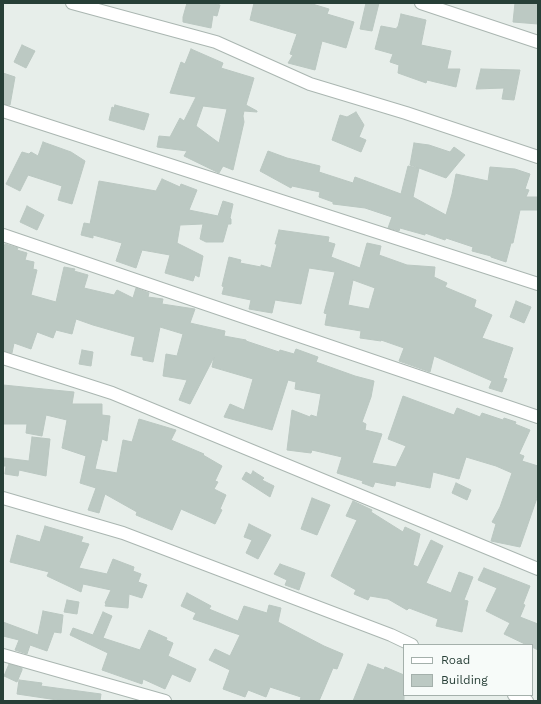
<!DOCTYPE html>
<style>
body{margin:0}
#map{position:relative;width:541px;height:704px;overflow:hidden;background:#e7eeea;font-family:"Work Sans",sans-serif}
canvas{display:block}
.frame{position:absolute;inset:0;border:4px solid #273f37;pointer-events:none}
.legend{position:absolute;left:403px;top:644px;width:130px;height:52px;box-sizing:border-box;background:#f7fbf9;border:1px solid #a4b0ab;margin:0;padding:5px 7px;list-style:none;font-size:12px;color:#273f37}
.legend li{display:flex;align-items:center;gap:8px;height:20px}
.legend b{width:20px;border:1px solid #a4b0ab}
</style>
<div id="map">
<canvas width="541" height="704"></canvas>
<div class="frame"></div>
<ul class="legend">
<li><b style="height:5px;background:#fff"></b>Road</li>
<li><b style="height:11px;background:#bcc9c3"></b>Building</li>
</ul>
</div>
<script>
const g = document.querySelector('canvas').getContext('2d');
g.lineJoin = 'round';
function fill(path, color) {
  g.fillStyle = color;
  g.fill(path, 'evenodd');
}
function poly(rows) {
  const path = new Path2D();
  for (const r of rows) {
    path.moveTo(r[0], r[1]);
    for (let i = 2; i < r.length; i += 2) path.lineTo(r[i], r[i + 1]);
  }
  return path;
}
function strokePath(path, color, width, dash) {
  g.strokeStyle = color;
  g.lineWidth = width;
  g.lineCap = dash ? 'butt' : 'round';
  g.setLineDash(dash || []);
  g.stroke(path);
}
const building = poly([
 [187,3,213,3,220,5,217,16,213,15,211,28,183,22,183,17,187,3],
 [254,3,309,3,329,9,327,14,354,22,346,48,322,41,315,70,288,63,293,55,290,54,297,34,250,20,254,3],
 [366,3,379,3,372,31,360,29,366,3],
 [515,3,538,3,538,24,513,22,515,3],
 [401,14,426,20,421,45,451,51,447,69,460,69,456,87,427,80,426,83,398,73,399,65,390,62,393,54,375,49,381,26,397,29,397,27,398,27,401,14],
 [22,45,35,51,26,68,14,62,22,45],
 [191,49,223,63,221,68,254,78,246,105,257,111,257,112,244,111,243,116,244,122,233,170,223,166,219,173,184,156,187,151,157,147,159,136,170,137,180,118,184,121,196,97,170,93,181,62,185,64,191,49],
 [203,106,227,109,219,143,196,126,203,106],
 [481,69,520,70,514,100,502,99,504,88,476,89,481,69],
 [3,73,15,77,10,105,3,104,3,73],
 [115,105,149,114,144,130,109,120,112,107,114,108,115,105],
 [356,112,364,125,359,137,366,140,361,152,332,140,340,115,347,117,356,112],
 [43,142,71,152,85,161,72,204,58,200,62,186,28,175,20,191,6,184,22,152,29,154,31,152,38,156,43,142],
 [414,143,429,145,450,152,454,147,465,155,446,178,419,168,413,197,446,215,452,194,456,174,488,181,490,167,515,169,530,174,525,189,529,190,526,197,538,197,538,210,520,210,513,243,511,243,506,262,491,257,491,256,472,251,473,247,446,238,445,240,425,233,425,235,400,228,399,231,388,228,392,217,365,208,333,204,333,202,319,197,320,192,292,186,291,188,260,171,268,151,287,158,320,166,319,172,353,183,355,177,401,194,408,166,419,168,410,165,414,143],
 [162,179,180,187,181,184,197,190,189,210,218,216,223,201,233,204,230,218,231,219,231,224,228,224,223,242,206,242,200,239,203,224,180,225,177,243,203,256,199,277,195,275,193,281,165,273,170,255,142,250,136,268,116,261,122,243,93,235,93,238,81,235,84,223,90,224,99,181,156,191,162,179],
 [27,206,44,215,37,230,20,222,27,206],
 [279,230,329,237,328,242,335,244,331,257,360,268,367,243,381,246,379,255,407,265,435,267,434,277,447,283,445,287,476,300,474,307,492,315,482,338,513,348,503,378,507,379,502,392,489,388,492,381,434,356,430,372,399,361,404,348,381,340,381,341,360,338,361,331,325,325,327,314,324,313,335,272,309,268,301,304,275,300,272,313,249,309,251,300,222,294,224,287,222,286,229,257,241,260,240,263,261,267,261,265,271,268,277,244,275,244,279,230],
 [353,280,375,288,369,309,348,305,353,280],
 [5,244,18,248,17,250,27,253,25,260,34,262,33,269,37,270,31,295,56,302,64,267,75,269,74,271,88,275,84,288,114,295,117,290,133,298,136,288,149,293,148,297,163,299,162,304,195,309,190,323,225,331,224,336,246,340,246,341,279,352,280,350,294,354,296,349,318,357,316,362,355,376,374,381,371,397,362,422,366,424,365,430,382,434,372,463,396,467,406,446,388,439,403,396,454,415,457,408,480,417,482,413,503,420,504,418,516,422,515,424,530,430,519,454,524,456,522,461,538,466,538,495,520,547,491,541,496,524,492,522,500,507,512,473,496,466,466,457,459,479,433,472,430,488,396,481,395,486,375,482,373,487,362,483,363,481,337,473,342,457,312,450,311,453,287,450,292,410,310,417,311,415,317,417,321,394,295,389,296,382,288,380,272,430,224,417,230,404,244,410,253,379,212,367,214,357,190,404,179,400,187,380,163,376,166,354,177,356,183,334,160,327,153,362,143,360,143,357,131,355,135,337,93,325,76,319,72,334,56,330,53,338,37,332,31,349,14,343,12,353,3,351,3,250,5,244],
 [516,301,531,307,524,323,510,317,516,301],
 [82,350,93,352,91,366,79,364,82,350],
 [3,385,74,392,72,404,102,404,102,415,110,416,107,441,102,439,95,469,117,473,123,440,132,442,139,419,176,430,171,440,204,454,203,455,222,466,215,481,218,482,214,489,226,495,220,509,222,510,215,524,181,509,172,530,136,515,137,512,105,494,99,513,88,510,96,488,80,483,86,456,62,448,67,420,46,415,42,436,26,433,27,424,3,424,3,385],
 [32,437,50,439,46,476,19,470,18,476,5,474,6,466,3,466,4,458,29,461,32,437],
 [253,471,264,478,262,480,274,486,270,497,242,479,246,472,251,475,253,471],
 [456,483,471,490,467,500,452,493,456,483],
 [312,498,330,505,317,535,301,529,312,498],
 [353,501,372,510,371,512,403,532,405,527,420,534,413,565,418,567,431,540,443,546,426,583,451,593,459,572,473,577,464,600,468,601,462,632,436,626,438,619,409,608,407,610,388,599,370,596,368,600,354,594,356,590,331,576,357,520,346,516,353,501],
 [249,524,271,535,258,559,246,553,252,540,244,537,249,524],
 [45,526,83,537,81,542,89,544,79,568,107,574,113,559,134,567,133,571,141,574,138,582,147,585,142,598,129,594,128,608,105,606,106,604,105,603,111,590,83,584,81,592,47,576,49,572,10,562,17,535,40,542,45,526],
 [280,564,305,573,299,590,285,585,287,580,274,574,280,564],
 [484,568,530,586,523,604,525,605,520,617,538,624,538,650,532,647,532,645,527,645,504,634,510,623,486,611,497,588,478,580,484,568],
 [187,593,211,606,209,609,238,621,244,606,267,613,269,605,281,608,278,622,324,646,343,654,337,669,333,668,319,701,300,701,301,697,270,687,266,697,248,690,245,697,223,689,230,670,209,660,215,649,230,656,240,635,193,619,196,613,181,606,187,593],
 [67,600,79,602,77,614,64,612,67,600],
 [43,611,63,615,61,633,54,632,47,651,30,645,27,654,15,650,19,640,3,636,3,622,38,635,43,611],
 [103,612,112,616,103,638,140,650,149,630,167,638,166,640,173,643,168,656,196,669,190,682,172,674,165,689,143,679,142,684,102,670,108,653,70,635,73,628,93,635,103,612],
 [9,664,22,668,22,670,17,682,4,676,9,664],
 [368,664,384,670,385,667,404,675,404,701,353,701,368,664],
 [19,680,42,683,41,686,101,694,100,701,64,701,17,694,19,680]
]);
fill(building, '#bcc9c3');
strokePath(building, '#bac7c1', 1);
const street = poly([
 [72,3,216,42,310,84,406,113,538,157],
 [421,3,538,42],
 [3,111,538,284],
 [3,235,538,417],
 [3,358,112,393,538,569],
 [3,498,123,533,391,635,412,645],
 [3,655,165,701],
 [514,695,527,701]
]);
strokePath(street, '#aab6b1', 14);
strokePath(street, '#fff', 12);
</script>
